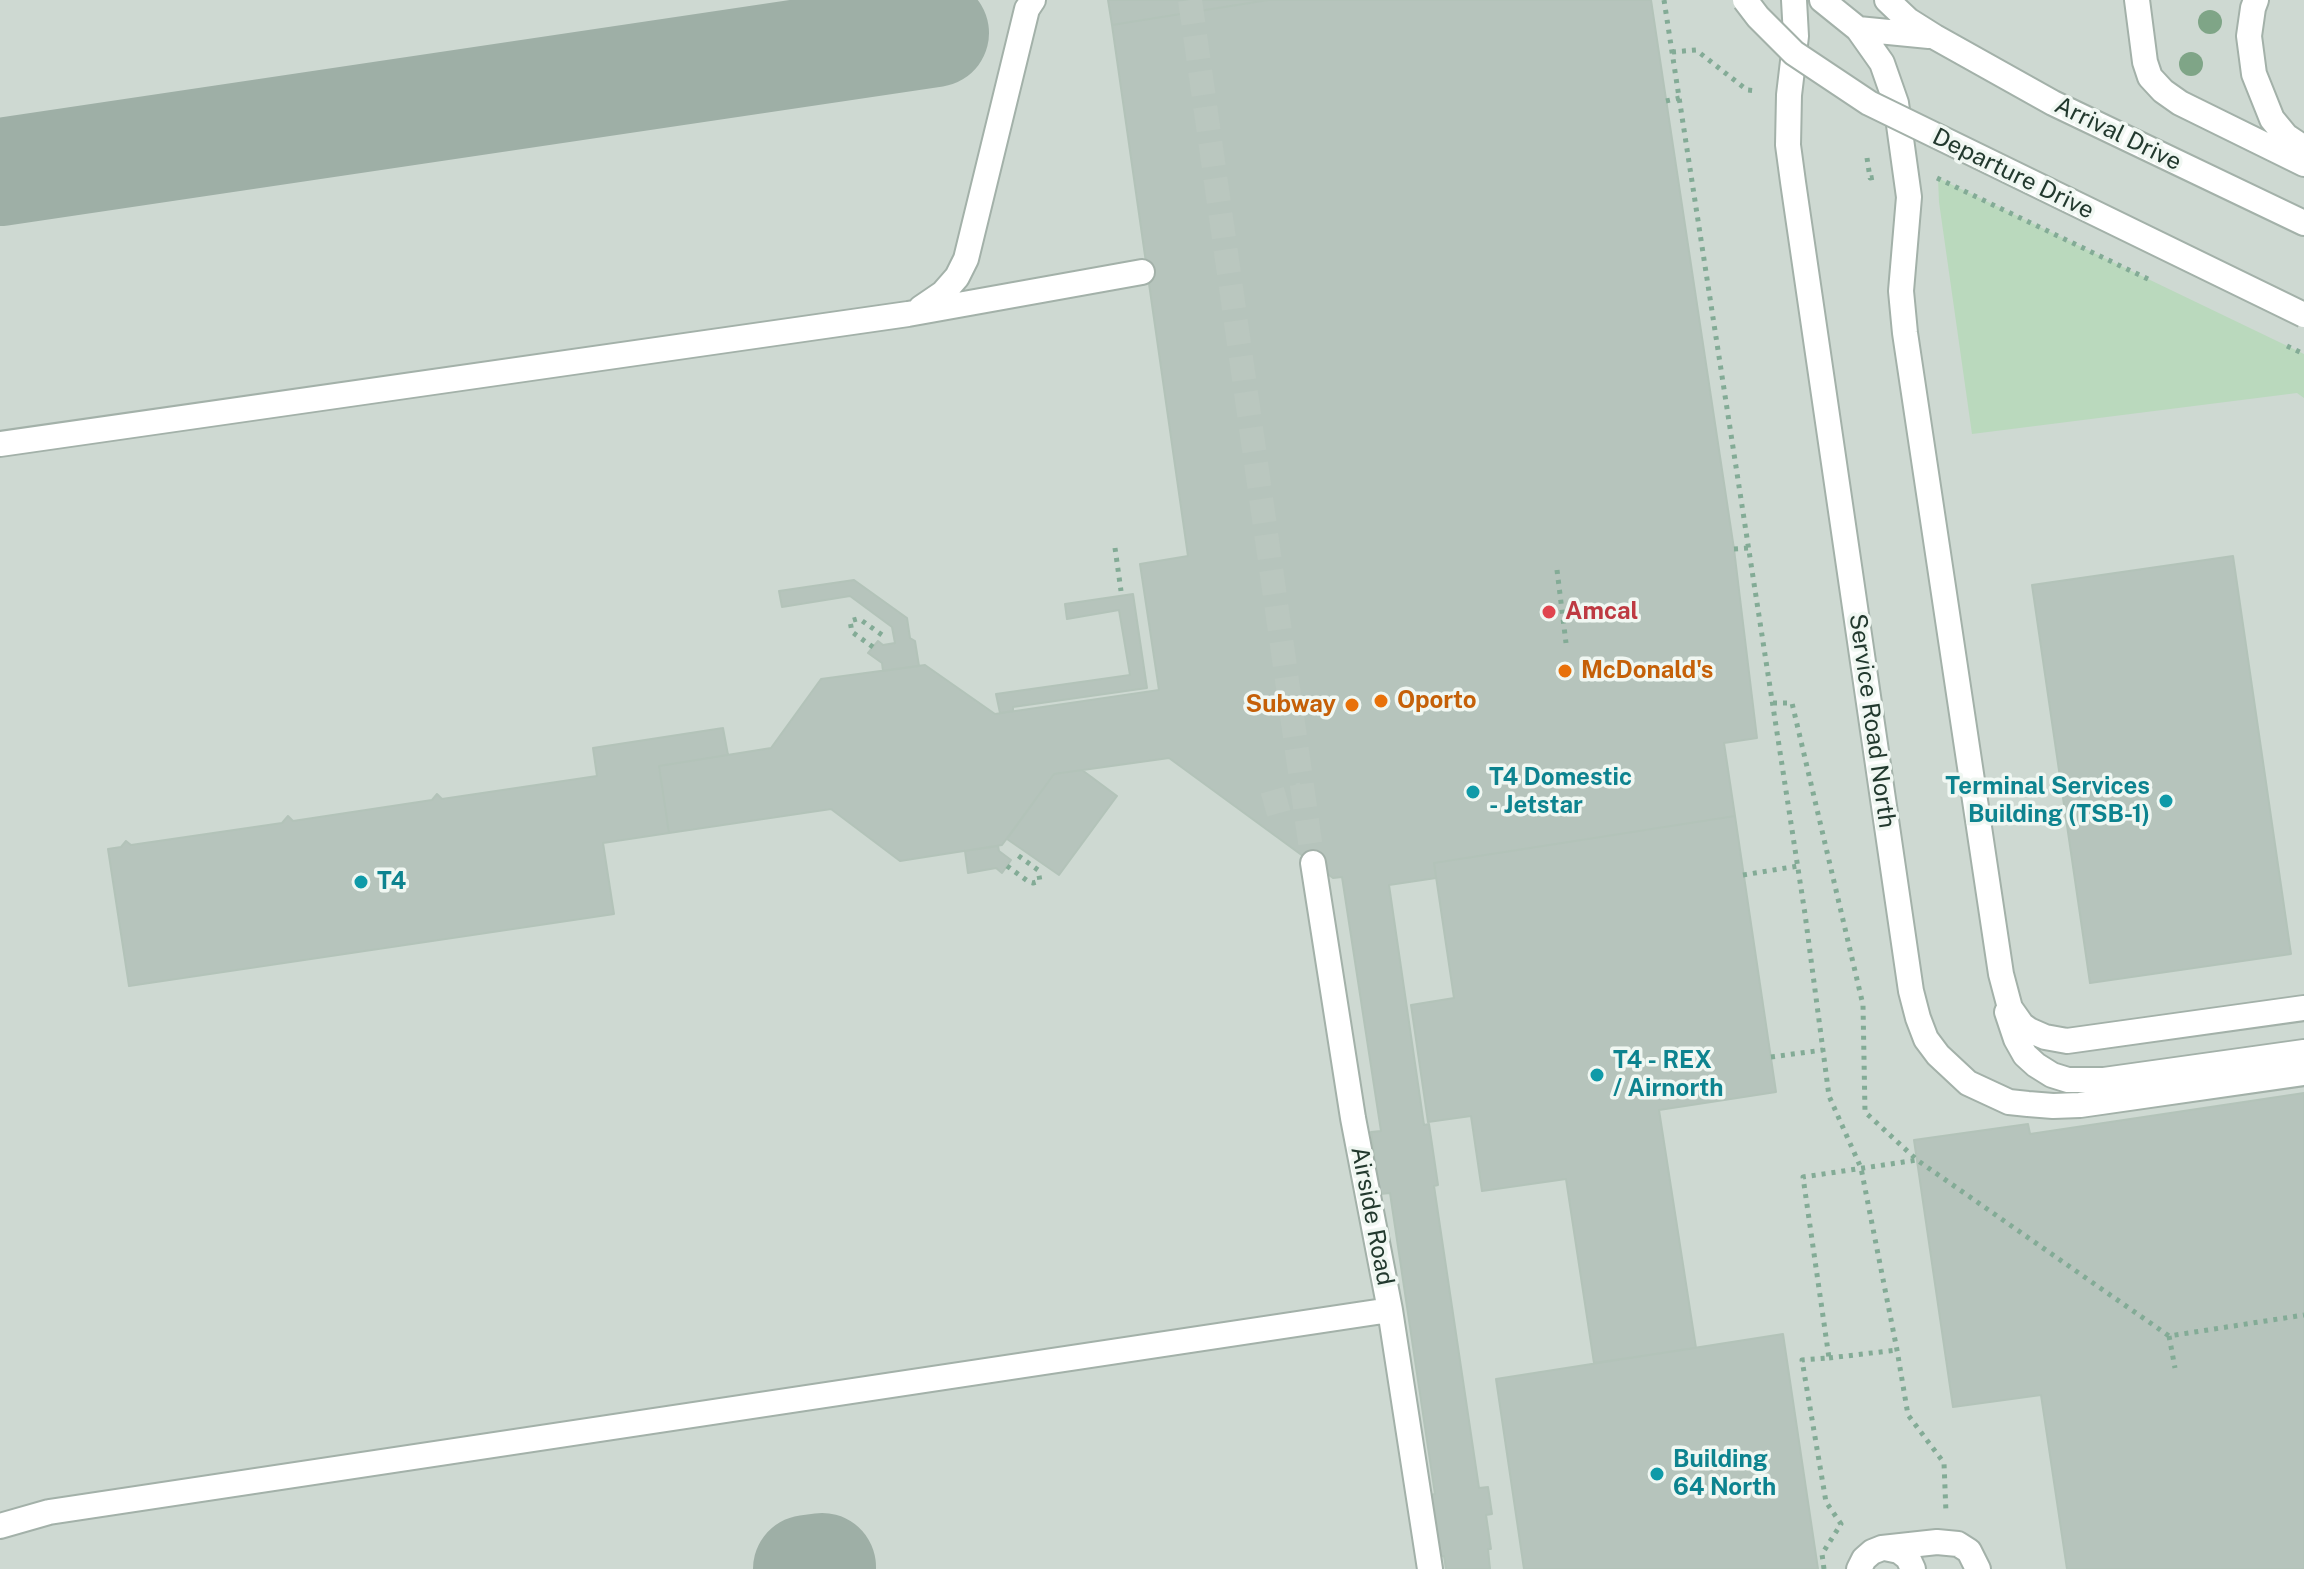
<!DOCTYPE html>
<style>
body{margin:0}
canvas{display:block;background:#e0eae3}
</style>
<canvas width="2304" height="1569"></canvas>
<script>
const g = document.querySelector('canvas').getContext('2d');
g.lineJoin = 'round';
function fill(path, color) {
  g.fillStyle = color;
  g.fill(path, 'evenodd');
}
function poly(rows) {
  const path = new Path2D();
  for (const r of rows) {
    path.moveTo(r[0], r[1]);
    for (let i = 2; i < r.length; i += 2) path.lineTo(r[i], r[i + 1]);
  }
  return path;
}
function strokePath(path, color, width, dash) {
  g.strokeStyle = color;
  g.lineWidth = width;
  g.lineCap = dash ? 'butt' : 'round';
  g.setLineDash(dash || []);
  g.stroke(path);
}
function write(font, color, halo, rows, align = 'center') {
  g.font = font + ' "Public Sans",sans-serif';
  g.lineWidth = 7;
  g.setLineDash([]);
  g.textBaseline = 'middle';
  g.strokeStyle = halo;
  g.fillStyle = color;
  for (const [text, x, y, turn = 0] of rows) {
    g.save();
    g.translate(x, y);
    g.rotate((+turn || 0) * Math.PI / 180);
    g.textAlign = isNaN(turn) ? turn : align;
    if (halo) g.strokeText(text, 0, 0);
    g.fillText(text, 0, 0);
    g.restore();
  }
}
fill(poly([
 [0,0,2304,0,2304,1569,0,1569]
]), '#ced9d2');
fill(poly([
 [1938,178,2304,354,2304,398,2297,393,1972,434,1939,202]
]), '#bad9bd');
strokePath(poly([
 [0,172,935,33],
 [807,1569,822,1567]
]), '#9eafa6', 108);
const building = poly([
 [1108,0,1268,0,1112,25,1108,0],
 [1268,0,1651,0,1734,549,1757,738,1724,743,1735,816,1434,863,1436,878,1389,885,1424,1125,1429,1124,1438,1185,1434,1186,1479,1488,1488,1487,1492,1514,1486,1515,1491,1549,1488,1549,1490,1569,1446,1569,1444,1556,1434,1558,1425,1496,1435,1494,1390,1193,1380,1194,1371,1132,1381,1131,1342,877,1333,878,1169,758,1054,774,1002,845,900,861,831,809,669,833,659,766,771,748,821,679,925,665,995,714,1159,690,1140,564,1188,556,1112,25,1268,0],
 [2233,556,2291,954,2090,983,2032,585,2233,556],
 [854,580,907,618,910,638,915,641,919,666,883,671,882,663,868,653,878,641,883,645,895,643,892,627,850,596,782,607,779,591,854,580],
 [1133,594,1147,688,1013,707,1013,711,1000,713,996,694,1130,675,1119,610,1067,619,1065,604,1133,594],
 [723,728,728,755,659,766,669,833,603,843,614,914,129,986,108,849,121,847,126,841,131,845,282,823,288,816,293,821,432,800,437,794,442,799,597,776,593,748,723,728],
 [1082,770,1117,796,1059,875,1007,839,1054,774,1082,770],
 [1735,816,1776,1092,1659,1110,1696,1348,1594,1363,1566,1179,1482,1191,1471,1116,1428,1122,1411,1005,1454,998,1434,863,1735,816],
 [998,846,999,851,1011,860,1002,873,996,868,968,873,965,851,998,846],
 [2304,1093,2304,1569,2067,1569,2041,1395,1953,1407,1914,1140,2028,1124,2030,1134,2304,1093],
 [1783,1334,1818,1569,1524,1569,1496,1379,1783,1334]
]);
fill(building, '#b6c4bc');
strokePath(building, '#b3c3b9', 2);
strokePath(poly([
 [1190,0,1313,863],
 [1264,805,1303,794]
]), '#bac7bf', 24, [24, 12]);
const minor = poly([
 [1794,0,1796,36,1789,95,1788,145,1793,182,1911,991,1918,1018,1926,1039,1938,1055,1968,1083,2009,1102,2028,1104,2053,1106,2080,1105,2304,1073],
 [1822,0,1858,29,1929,36],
 [1887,0,1908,20,1935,37,2053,103,2304,223],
 [2137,0,2145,62,2150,77,2163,91,2180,103,2304,164],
 [2256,0,2253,8,2249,36,2254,74,2272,119,2286,136,2304,148],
 [1858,29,1882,63,1896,103,1909,197,1901,291,1905,333,2001,974,2010,1008,2022,1025,2029,1030,2045,1037,2067,1041,2304,1008],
 [921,308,943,293,957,277,966,259,1027,9,1033,0],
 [0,444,908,314,1142,272],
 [1313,863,1353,1118,1390,1310,1430,1569],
 [2007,1012,2016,1039,2025,1055,2036,1065,2052,1075,2068,1080,2104,1080,2304,1052],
 [0,1526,49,1512,1390,1310],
 [1885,1548,1899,1551,1908,1558,1913,1569],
 [1859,1569,1864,1559,1872,1552,1882,1548,1937,1542,1958,1544,1969,1551,1978,1569]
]);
strokePath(minor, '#a3b1a9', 28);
strokePath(poly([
 [1664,0,1805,914,1829,1096,1861,1168,1897,1350,1908,1415,1944,1463,1946,1513],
 [1672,52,1696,50,1747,90,1757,91],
 [1666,101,1680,98],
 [1867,158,1870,178,1876,177],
 [1937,178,2152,281],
 [2287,346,2304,354],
 [1115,548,1121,591],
 [1734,549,1749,548],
 [1557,570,1566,643],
 [873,647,852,632,850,621,857,619,861,620,882,635],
 [1773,703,1792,703,1863,1005,1865,1112,1917,1160,2169,1336,2304,1315],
 [1007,866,1029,882,1033,883,1040,881,1038,870,1016,854],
 [1743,875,1798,866],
 [1771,1057,1823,1050],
 [2169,1336,2175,1368],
 [1829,1358,1897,1350],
 [1824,1569,1822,1554,1841,1524,1826,1502,1802,1360,1829,1358,1803,1177,1917,1160]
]), '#83ab96', 5, [4, 6]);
strokePath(minor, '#fff', 24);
const minorBridge = poly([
 [1745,0,1758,17,1794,53,1869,103,2304,315]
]);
strokePath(minorBridge, '#a3b1a9', 28, []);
strokePath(minorBridge, '#fff', 24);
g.fillStyle = '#7fa587';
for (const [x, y] of [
 [2210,22],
 [2191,64]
]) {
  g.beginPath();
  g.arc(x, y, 12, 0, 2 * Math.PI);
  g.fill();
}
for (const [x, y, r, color] of [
 [1549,612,8,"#e0444e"],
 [1565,671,8,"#e8710a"],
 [1381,701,8,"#e8710a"],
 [1352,705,8,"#e8710a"],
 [1473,792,8,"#0f9aa8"],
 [2166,801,8,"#0f9aa8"],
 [361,882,8,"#0f9aa8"],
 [1597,1075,8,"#0f9aa8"],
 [1657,1474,8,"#0f9aa8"]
]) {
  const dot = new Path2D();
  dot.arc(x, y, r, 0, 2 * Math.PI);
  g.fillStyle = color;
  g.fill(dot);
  strokePath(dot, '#f0f7f2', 3);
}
write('24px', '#22392e', '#f0f7f2', [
 ["Arrival Drive",2118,134,26],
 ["Departure Drive",2013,174,26],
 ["Service Road North",1872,721,82],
 ["Airside Road",1372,1216,79]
]);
write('bold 24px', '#be3a42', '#f0f7f2', [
 ["Amcal",1565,612]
], 'left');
write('bold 24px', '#c56008', '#f0f7f2', [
 ["McDonald's",1581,671],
 ["Oporto",1397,701],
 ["Subway",1336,705,"right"]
], 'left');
write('bold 24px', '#0d838f', '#f0f7f2', [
 ["T4 Domestic",1489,778],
 ["- Jetstar",1489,806],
 ["Terminal Services",2150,787,"right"],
 ["Building (TSB-1)",2150,815,"right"],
 ["T4",377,882],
 ["T4 - REX",1613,1061],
 ["/ Airnorth",1613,1089],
 ["Building",1673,1460],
 ["64 North",1673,1488]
], 'left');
</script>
